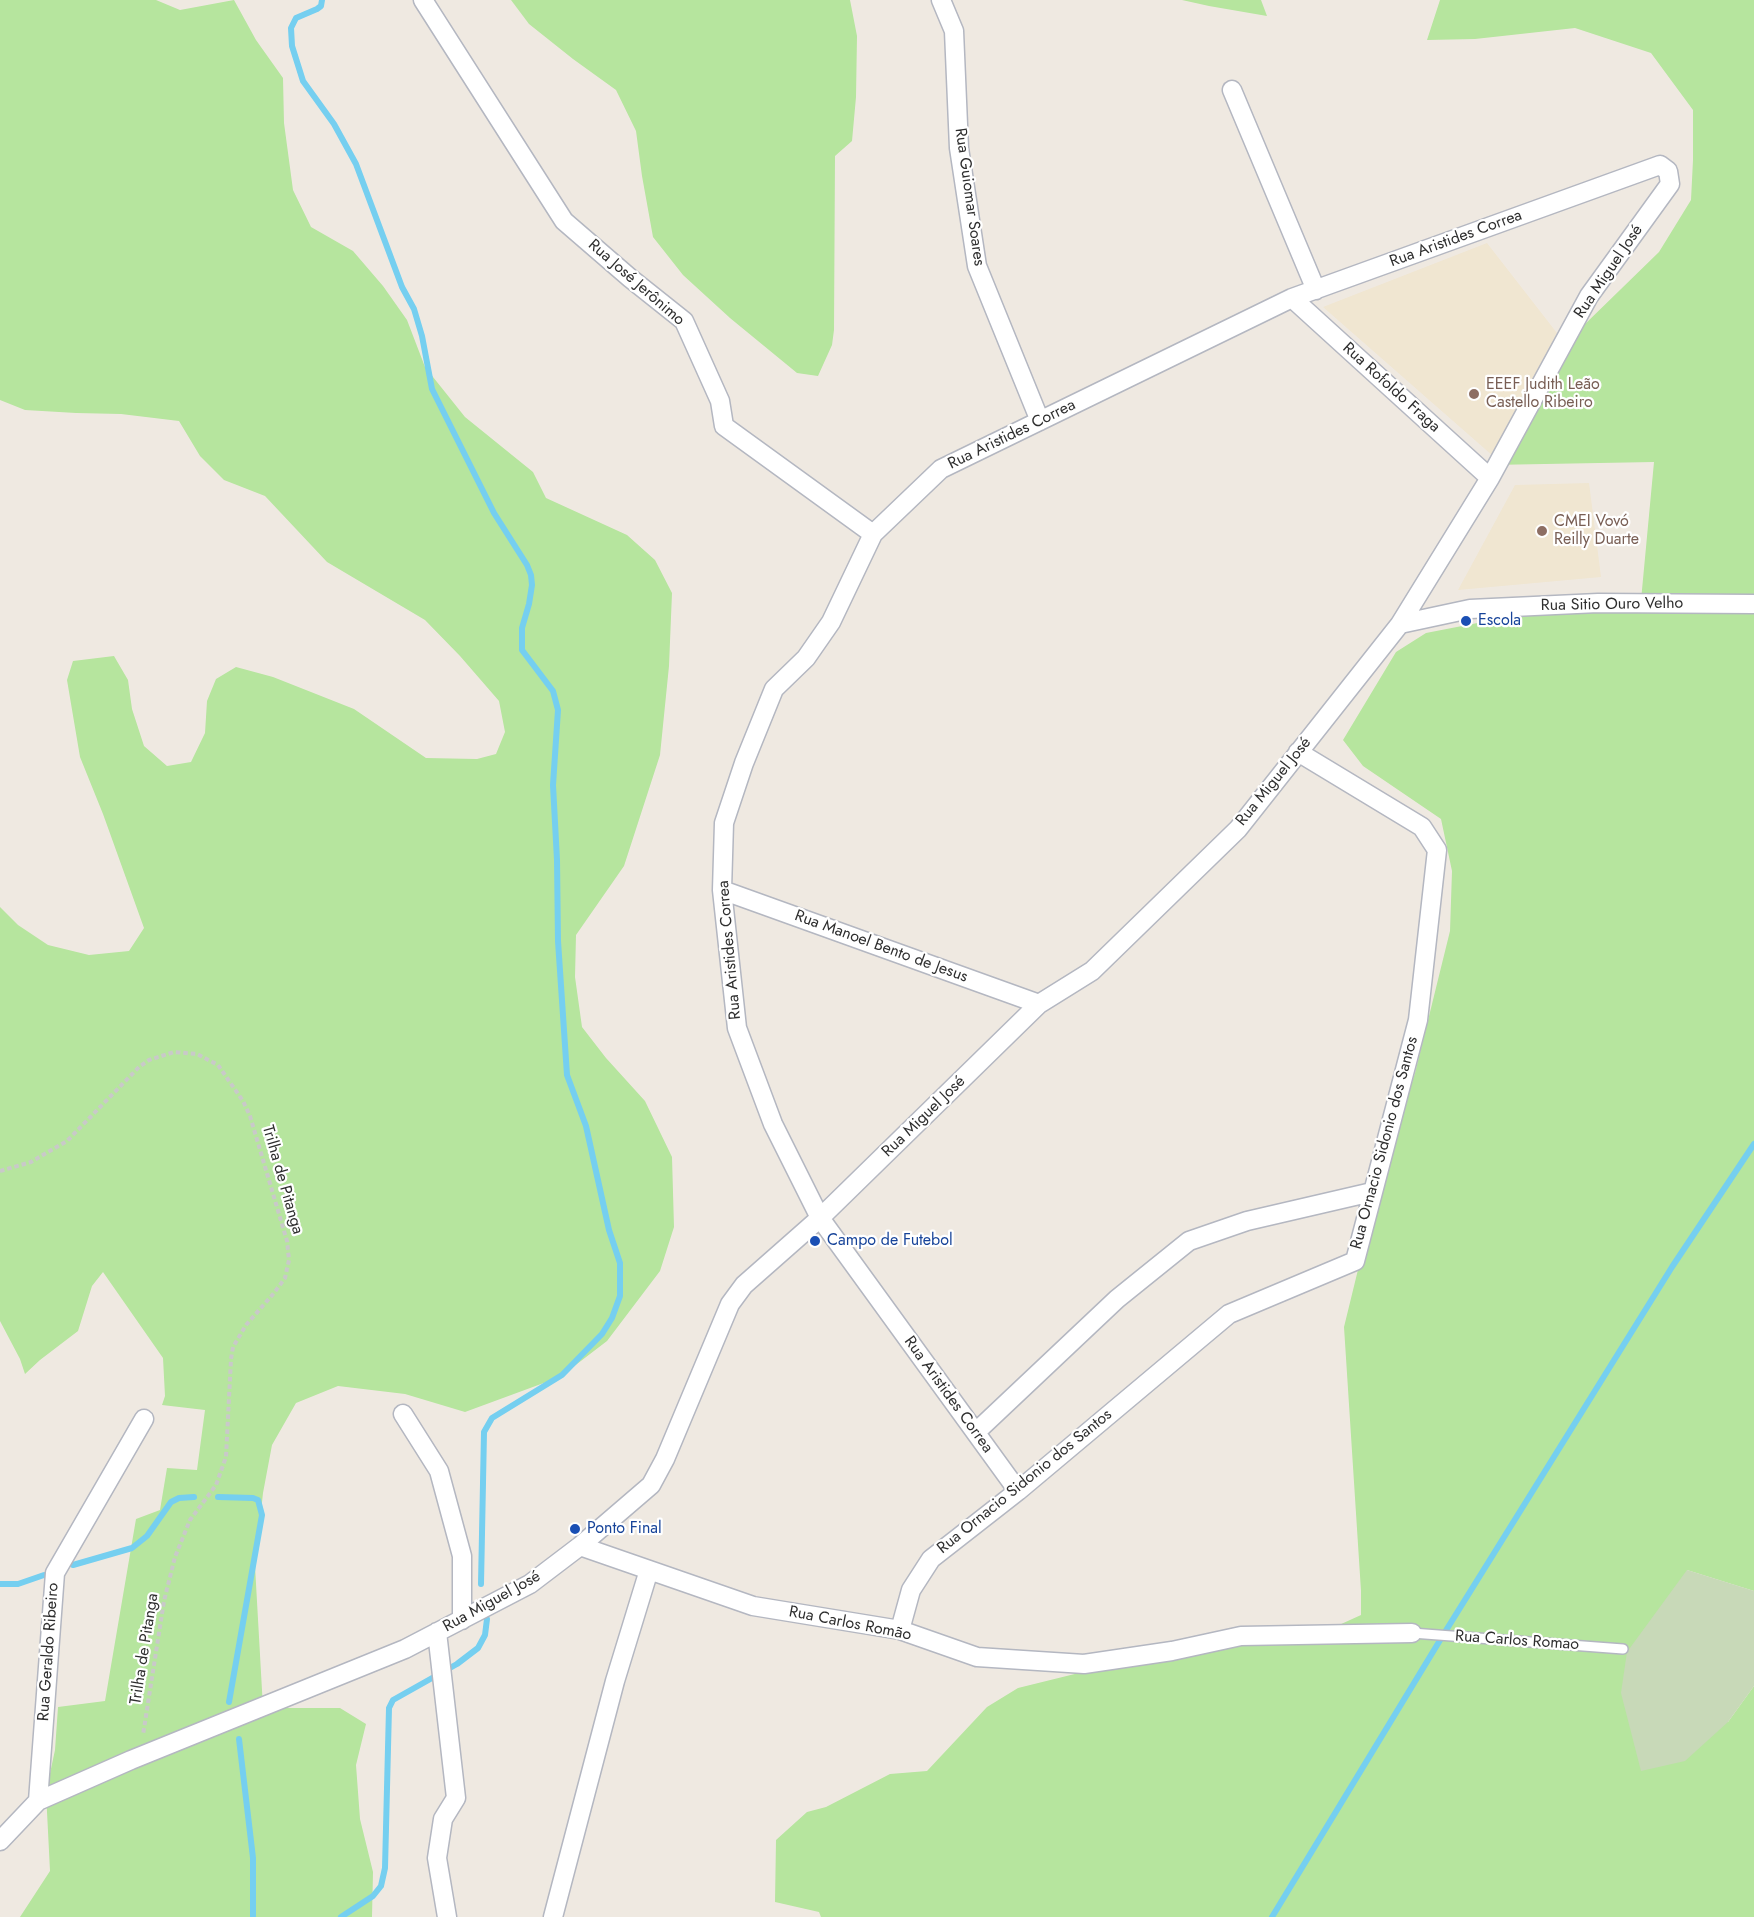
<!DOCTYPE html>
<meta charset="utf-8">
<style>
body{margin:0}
canvas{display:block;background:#efe9e1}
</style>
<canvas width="1754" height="1917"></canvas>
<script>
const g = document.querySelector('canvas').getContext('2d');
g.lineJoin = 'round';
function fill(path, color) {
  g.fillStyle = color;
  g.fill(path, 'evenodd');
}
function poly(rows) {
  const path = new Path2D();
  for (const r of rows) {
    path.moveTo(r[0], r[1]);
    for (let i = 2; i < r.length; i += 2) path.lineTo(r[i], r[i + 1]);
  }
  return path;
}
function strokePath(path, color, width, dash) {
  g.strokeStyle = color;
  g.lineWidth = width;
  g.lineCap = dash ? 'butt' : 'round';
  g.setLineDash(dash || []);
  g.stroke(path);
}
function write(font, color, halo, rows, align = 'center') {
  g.font = font + ' Jost,sans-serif';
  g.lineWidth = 4.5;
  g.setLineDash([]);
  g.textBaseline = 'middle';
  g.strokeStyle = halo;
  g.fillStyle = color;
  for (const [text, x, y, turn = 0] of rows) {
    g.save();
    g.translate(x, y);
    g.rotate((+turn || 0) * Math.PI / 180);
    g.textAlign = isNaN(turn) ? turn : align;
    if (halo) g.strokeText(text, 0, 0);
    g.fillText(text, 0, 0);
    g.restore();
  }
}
fill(poly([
 [1487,243,1557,333,1493,456,1323,307],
 [1589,483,1601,577,1458,590,1515,485]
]), '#f0e6d1');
fill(poly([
 [0,0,156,0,180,10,234,0,256,40,283,78,284,123,293,190,311,227,353,251,383,286,407,320,425,367,465,417,533,472,546,498,627,535,655,560,672,593,669,666,660,755,624,866,576,935,575,977,582,1027,606,1058,645,1101,672,1157,674,1227,660,1271,607,1341,560,1377,465,1412,405,1394,338,1386,296,1403,272,1445,263,1493,255,1566,263,1708,340,1708,366,1724,356,1765,360,1819,373,1872,372,1917,20,1917,50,1871,46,1792,55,1750,58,1707,105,1701,136,1519,160,1510,167,1468,197,1470,205,1410,162,1405,165,1396,163,1358,103,1272,92,1286,78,1331,40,1360,25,1374,20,1359,0,1321,0,907,18,925,48,945,89,955,129,951,144,928,103,814,80,757,67,680,73,661,114,656,128,680,132,709,144,746,167,766,191,762,205,733,207,701,216,679,236,667,273,677,354,709,426,758,477,759,496,754,505,732,499,701,460,656,425,620,327,562,265,496,224,480,200,456,179,421,121,414,76,413,25,410,0,400],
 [511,0,850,0,857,36,856,97,852,141,835,156,834,330,832,345,818,376,797,373,730,318,683,275,653,237,642,176,636,131,616,90,573,59,529,24],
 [1182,0,1261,0,1267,16,1209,6],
 [1440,0,1754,0,1754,1591,1687,1570,1728,1722,1754,1686,1754,1917,821,1917,819,1912,775,1902,776,1840,807,1812,826,1807,890,1774,927,1771,987,1707,1018,1688,1099,1668,1180,1651,1306,1640,1361,1615,1361,1591,1344,1327,1376,1196,1415,1073,1450,931,1452,871,1441,819,1363,766,1343,740,1396,652,1426,633,1529,613,1640,611,1654,462,1490,465,1583,326,1659,252,1691,200,1693,160,1693,110,1651,53,1575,28,1475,39,1427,40]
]), '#b6e59e');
fill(poly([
 [1687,1570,1754,1591,1754,1686,1728,1722,1685,1761,1641,1771,1621,1693,1627,1652]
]), '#c8d9b8');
strokePath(poly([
 [322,0,321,6,317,9,296,18,291,28,292,46,303,81,334,124,356,164,402,287,414,309,422,336,432,389,494,513,527,565,531,575,532,585,529,604,522,628,522,650,553,691,558,710,553,785,557,860,558,941,567,1075,586,1126,609,1230,620,1263,620,1296,612,1318,602,1334,562,1375,492,1418,484,1432,481,1584],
 [218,1497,253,1498,258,1500,262,1515,229,1702],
 [73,1565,132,1548,147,1536,171,1502,179,1498,194,1497],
 [0,1584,18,1584,44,1575],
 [239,1739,253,1858,253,1917],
 [341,1917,373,1896,381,1886,385,1868,389,1708,393,1700,457,1664,478,1648,485,1635,487,1619],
 [1272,1917,1445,1632,1672,1267,1754,1144]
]), '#75cff0', 6);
const service = poly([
 [1412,1633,1623,1649]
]);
const minor = poly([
 [423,0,564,221,630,278,684,321,720,401,724,426,873,534],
 [941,0,954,31,959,148,977,266,1040,421],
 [1232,90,1316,290],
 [1292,298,1490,478],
 [1400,624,1470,609,1598,603,1754,604],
 [722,890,1039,1004],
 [403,1414,439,1471,462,1556,462,1620],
 [976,1432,1117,1299,1189,1241,1247,1221,1372,1192],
 [580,1546,753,1606,900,1630,977,1657,1084,1664,1172,1651,1241,1636,1412,1633],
 [900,1630,911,1590,931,1559,1018,1491,1229,1314,1355,1261,1418,1020,1437,850,1422,827,1298,752],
 [437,1632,456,1798,443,1819,437,1858,447,1917],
 [38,1801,55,1573,144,1419],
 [0,1841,38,1801,131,1760,405,1649,530,1584,580,1546,651,1485,665,1459,730,1304,744,1285,820,1218,1039,1004,1092,971,1238,829,1400,624,1490,478,1589,296,1670,184,1668,171,1660,165,1292,298,941,469,873,534,831,622,806,658,774,689,744,763,724,823,722,890,737,1028,773,1124,820,1218,1018,1491],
 [553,1917,615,1681,649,1570]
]);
strokePath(service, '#b4b7c1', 12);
strokePath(minor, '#b4b7c1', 21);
strokePath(poly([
 [0,1171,31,1162,67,1141,139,1067,149,1060,174,1052,197,1054,218,1065,243,1101,250,1116,287,1241,289,1260,285,1278,274,1293,246,1325,233,1347,231,1359,226,1457,216,1485,190,1520,175,1557,164,1601,143,1735]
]), '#c9c9c9', 4, [4.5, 3]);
strokePath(service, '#fff', 9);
strokePath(minor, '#fff', 18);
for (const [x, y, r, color] of [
 [1474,394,6,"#8d6e63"],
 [1542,531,6,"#8d6e63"],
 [1466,621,6,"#1a4fb4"],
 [815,1241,6,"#1a4fb4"],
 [575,1529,6,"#1a4fb4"]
]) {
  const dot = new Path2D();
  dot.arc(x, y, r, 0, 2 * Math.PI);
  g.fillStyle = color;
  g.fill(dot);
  strokePath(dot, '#fff', 2);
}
write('16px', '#2e2e2e', '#fff', [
 ["Rua Guiomar Soares",969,197,82],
 ["Rua Aristides Correa",1456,239,-20],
 ["Rua Miguel José",1609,272,-56],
 ["Rua José Jerônimo",636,283,41],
 ["Rua Rofoldo Fraga",1391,388,42],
 ["Rua Aristides Correa",1012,435,-26],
 ["Rua Sitio Ouro Velho",1612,605,-1],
 ["Rua Miguel José",1274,782,-51],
 ["Rua Manoel Bento de Jesus",881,947,20],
 ["Rua Aristides Correa",730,950,-95],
 ["Rua Miguel José",924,1117,-44],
 ["Rua Ornacio Sidonio dos Santos",1385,1143,-75],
 ["Trilha de Pitanga",282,1180,74],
 ["Rua Aristides Correa",948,1395,54],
 ["Rua Ornacio Sidonio dos Santos",1025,1482,-39],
 ["Rua Miguel José",492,1602,-29],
 ["Rua Carlos Romão",850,1624,11],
 ["Rua Carlos Romao",1517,1641,4],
 ["Trilha de Pitanga",145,1649,-81],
 ["Rua Geraldo Ribeiro",49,1652,-86]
]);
write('16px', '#785e54', '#fff', [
 ["EEEF Judith Leão",1486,385],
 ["Castello Ribeiro",1486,403],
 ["CMEI Vovó",1554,522],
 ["Reilly Duarte",1554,540]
], 'left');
write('16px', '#164399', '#fff', [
 ["Escola",1478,621],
 ["Campo de Futebol",827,1241],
 ["Ponto Final",587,1529]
], 'left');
</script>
